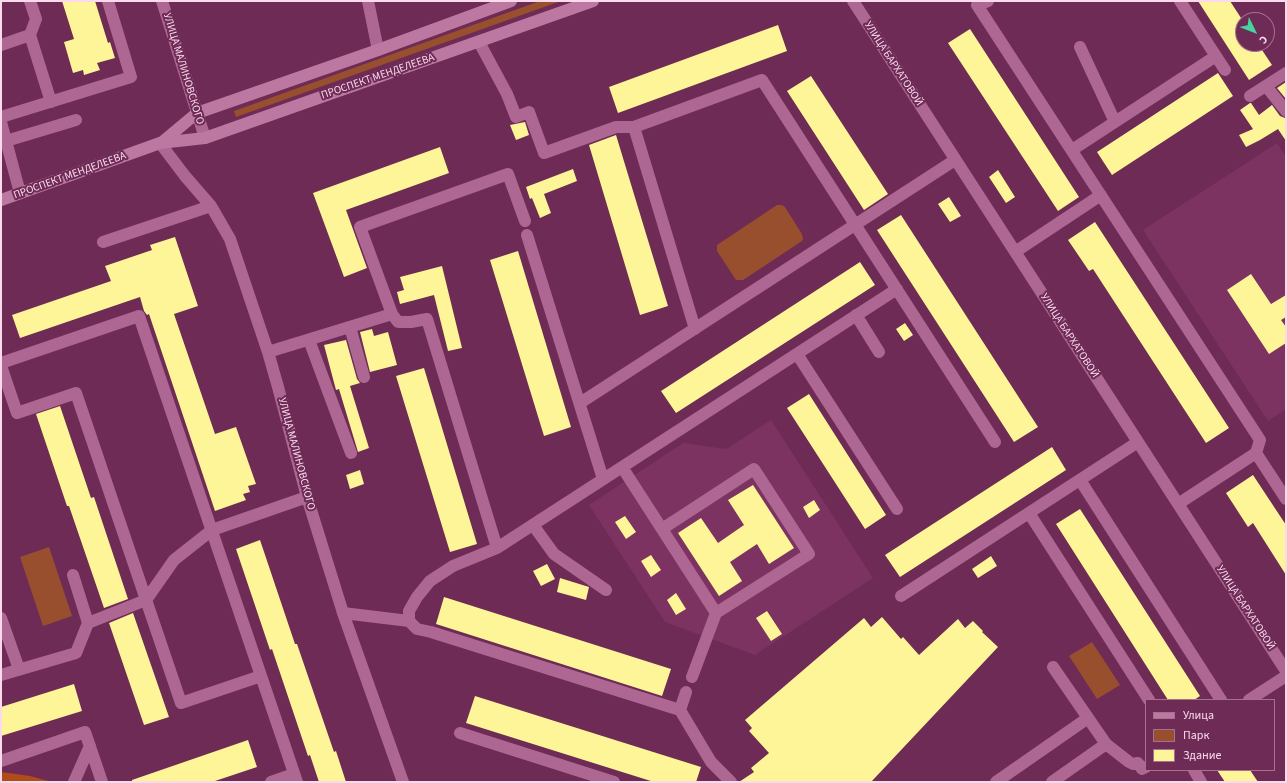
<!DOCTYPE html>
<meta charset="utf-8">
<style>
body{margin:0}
#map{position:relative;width:1287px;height:783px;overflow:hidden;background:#6d2b55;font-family:"Source Sans 3",sans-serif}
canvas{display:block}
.frame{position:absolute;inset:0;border:2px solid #fbdaec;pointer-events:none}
.legend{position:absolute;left:1145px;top:699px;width:130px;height:72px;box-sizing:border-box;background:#6d2b55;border:1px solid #a67191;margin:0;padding:5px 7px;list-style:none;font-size:12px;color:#fbdaec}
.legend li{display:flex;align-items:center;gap:8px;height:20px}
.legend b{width:20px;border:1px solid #a67191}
.north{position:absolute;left:1235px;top:12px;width:40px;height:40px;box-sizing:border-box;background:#6d2b55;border:1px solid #a67191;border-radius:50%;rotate:133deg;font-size:11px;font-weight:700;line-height:16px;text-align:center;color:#fbdaec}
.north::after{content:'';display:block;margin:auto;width:14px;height:18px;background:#46d49e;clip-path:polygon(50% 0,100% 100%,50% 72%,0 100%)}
</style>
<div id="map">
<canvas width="1287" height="783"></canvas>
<div class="frame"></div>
<ul class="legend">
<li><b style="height:5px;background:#bc78a1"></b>Улица</li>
<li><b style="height:11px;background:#984f2e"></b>Парк</li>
<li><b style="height:11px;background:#fdf597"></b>Здание</li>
</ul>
<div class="north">С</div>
</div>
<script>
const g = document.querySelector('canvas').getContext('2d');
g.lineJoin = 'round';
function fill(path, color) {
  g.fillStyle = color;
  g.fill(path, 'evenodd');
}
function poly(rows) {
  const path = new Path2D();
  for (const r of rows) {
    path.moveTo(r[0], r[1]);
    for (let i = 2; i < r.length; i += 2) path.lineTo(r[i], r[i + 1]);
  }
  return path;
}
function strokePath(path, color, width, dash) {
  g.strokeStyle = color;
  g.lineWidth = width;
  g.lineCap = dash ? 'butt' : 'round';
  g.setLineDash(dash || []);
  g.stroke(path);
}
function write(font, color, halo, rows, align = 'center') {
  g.font = font + ' "Source Sans 3",sans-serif';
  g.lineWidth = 4;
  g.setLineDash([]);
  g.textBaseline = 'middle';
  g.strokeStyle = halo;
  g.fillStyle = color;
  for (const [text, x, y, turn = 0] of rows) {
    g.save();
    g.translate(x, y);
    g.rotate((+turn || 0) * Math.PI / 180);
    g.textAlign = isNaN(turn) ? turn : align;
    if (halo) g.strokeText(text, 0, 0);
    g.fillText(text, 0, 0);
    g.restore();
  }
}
fill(poly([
 [1277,143,1286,157,1286,409,1268,421,1143,230],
 [771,420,873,578,755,655,665,622,589,505,683,443,726,449]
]), '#7c3362');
fill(poly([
 [540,1,561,1,236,117,234,111],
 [777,205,782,205,785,207,802,234,803,239,802,241,743,280,736,280,717,251,717,245],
 [49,547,72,616,43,626,20,557],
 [1092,642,1120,685,1097,699,1069,656]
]), '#984f2e');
fill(poly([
 [1,772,30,776,52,782,1,782]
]), '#b04c18');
fill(poly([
 [62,1,95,1,108,43,110,42,115,58,97,63,100,70,84,75,83,70,73,73,64,42,74,39],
 [1198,1,1230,1,1243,21,1243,44,1258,44,1272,65,1249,80],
 [778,25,787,51,618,113,609,87],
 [970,29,1079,197,1058,211,948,43],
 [1218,73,1233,96,1112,175,1097,152],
 [811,76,888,194,864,210,787,91],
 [1286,82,1286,99,1277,88],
 [1250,103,1251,103,1259,115,1272,105,1280,116,1285,118,1286,120,1286,141,1278,129,1260,140,1246,147,1239,135,1253,129,1240,110],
 [525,122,529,135,516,140,510,125],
 [616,135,668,306,640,315,589,145],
 [440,147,449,173,346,210,367,268,344,277,313,193],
 [573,169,577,181,544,194,551,213,540,218,532,198,530,199,526,187],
 [998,170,1015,197,1006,203,989,177],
 [949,197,961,216,950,222,938,204],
 [901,215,1038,427,1014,442,877,230],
 [1095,222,1229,428,1206,443,1093,269,1089,271,1068,240],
 [175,237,198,306,174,314,215,434,236,427,256,484,248,486,250,492,243,494,246,500,215,511,149,314,147,315,144,311,140,297,20,338,12,315,111,281,105,266,152,250,150,245],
 [518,251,571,427,544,436,490,260],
 [860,262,875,285,676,413,661,391],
 [442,266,462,348,448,351,434,295,400,304,397,292,404,290,400,277],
 [1251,274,1271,304,1286,295,1286,317,1281,320,1286,327,1286,343,1269,354,1227,290],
 [905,323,913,335,904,341,896,329],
 [372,329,374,336,388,332,397,365,370,372,360,332],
 [346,340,357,379,360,383,350,386,369,448,358,452,339,389,336,390,324,345],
 [424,368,477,544,450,552,396,376],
 [809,394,886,515,865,529,787,408],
 [60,406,91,498,94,497,128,599,104,608,69,506,67,506,36,414],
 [1052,447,1066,470,900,577,885,555],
 [360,470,364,484,350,489,346,475],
 [1253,475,1286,525,1286,575,1253,523,1248,527,1226,493],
 [753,485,794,548,769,564,757,544,730,562,742,581,719,596,678,533,701,518,718,543,744,525,728,500],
 [814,500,820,510,809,518,803,507],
 [1080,509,1200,696,1194,700,1168,700,1056,524],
 [625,516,636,532,626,539,615,522],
 [260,540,295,644,297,644,334,752,336,751,346,782,319,782,310,755,308,756,272,649,270,650,236,549],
 [651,555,661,570,651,577,641,561],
 [991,556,997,566,978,578,972,569],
 [547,564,555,579,541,586,533,571],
 [560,578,589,587,586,600,557,592],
 [676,593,686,609,676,615,667,600],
 [444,597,671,669,662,696,436,624],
 [767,611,782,634,771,641,756,618],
 [133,613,169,717,144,725,109,623],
 [882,617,901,639,903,637,919,655,958,619,965,628,973,621,983,631,982,632,998,647,871,782,739,782,754,772,751,768,769,753,749,731,752,728,745,720,864,618,871,627],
 [74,684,82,711,1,736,1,707],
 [475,696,701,767,696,782,654,782,466,723],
 [248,740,257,767,212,782,132,782,132,780],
 [1217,770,1250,770,1258,782,1225,782]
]), '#fdf597');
strokePath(poly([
 [162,1,205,138],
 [368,1,378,50],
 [853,1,1286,671],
 [988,1,977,5,1260,440,1256,453],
 [1180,1,1225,70],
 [30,35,51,102],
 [479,42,507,94,516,117,529,112,544,153,616,127,634,127,762,80,995,442],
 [1,45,30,35,36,19,30,1],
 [1080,47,1115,122],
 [1266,86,1286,111],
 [1250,96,1286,73],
 [1,117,131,77,108,1],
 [1,122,20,193],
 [634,127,695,329],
 [6,141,76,120],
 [160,143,185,176,211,206,230,239,268,352,278,387,307,497,343,613,403,782],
 [1072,150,1216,56],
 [527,235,603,479],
 [103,242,211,206],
 [1015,252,1101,195],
 [856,315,879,352],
 [350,327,364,377],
 [309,340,351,453],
 [268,352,392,314],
 [797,354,897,509],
 [1,363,139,316,297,782],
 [1,366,17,413,76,393,181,703,261,676],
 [580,403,955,160],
 [622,467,716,613],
 [1080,480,1221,700],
 [1178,504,1256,453,1286,499],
 [1029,513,1149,700],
 [533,525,554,554,606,590],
 [662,529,754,469,809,554,716,613,692,677],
 [497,548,427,319,411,322,398,322,392,314,360,227,508,174,525,221],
 [73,575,88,623],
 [901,596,1138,442],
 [343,613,409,621],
 [1,618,19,669],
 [1053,667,1106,744,1129,762,1133,764,1138,763,1142,769,1146,767],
 [1,675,76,653,88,623,146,600,174,560,212,530,307,497],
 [1249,700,1286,676],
 [680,710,686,692],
 [460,733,614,782],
 [1,761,85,732,102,782],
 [1194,770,1201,782],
 [74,782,90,746],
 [271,782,294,774],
 [731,782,711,762,680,710,431,632,417,629,409,621,409,611,417,597,430,581,453,566,497,548,897,289],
 [996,782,1088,718],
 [1052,782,1106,744]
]), '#ae6792', 12);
strokePath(poly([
 [161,143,197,113,378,50,511,1],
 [1,200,160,143,205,138,593,1]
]), '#bc78a1', 12);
write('11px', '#fbdaec', '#6d2b55', [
 ["УЛИЦА БАРХАТОВОЙ",893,64,57],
 ["УЛИЦА МАЛИНОВСКОГО",183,69,73],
 ["ПРОСПЕКТ МЕНДЕЛЕЕВА",378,77,-19],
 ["ПРОСПЕКТ МЕНДЕЛЕЕВА",70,176,-20],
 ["УЛИЦА БАРХАТОВОЙ",1069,336,57],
 ["УЛИЦА МАЛИНОВСКОГО",296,454,75],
 ["УЛИЦА БАРХАТОВОЙ",1245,608,57]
]);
</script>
